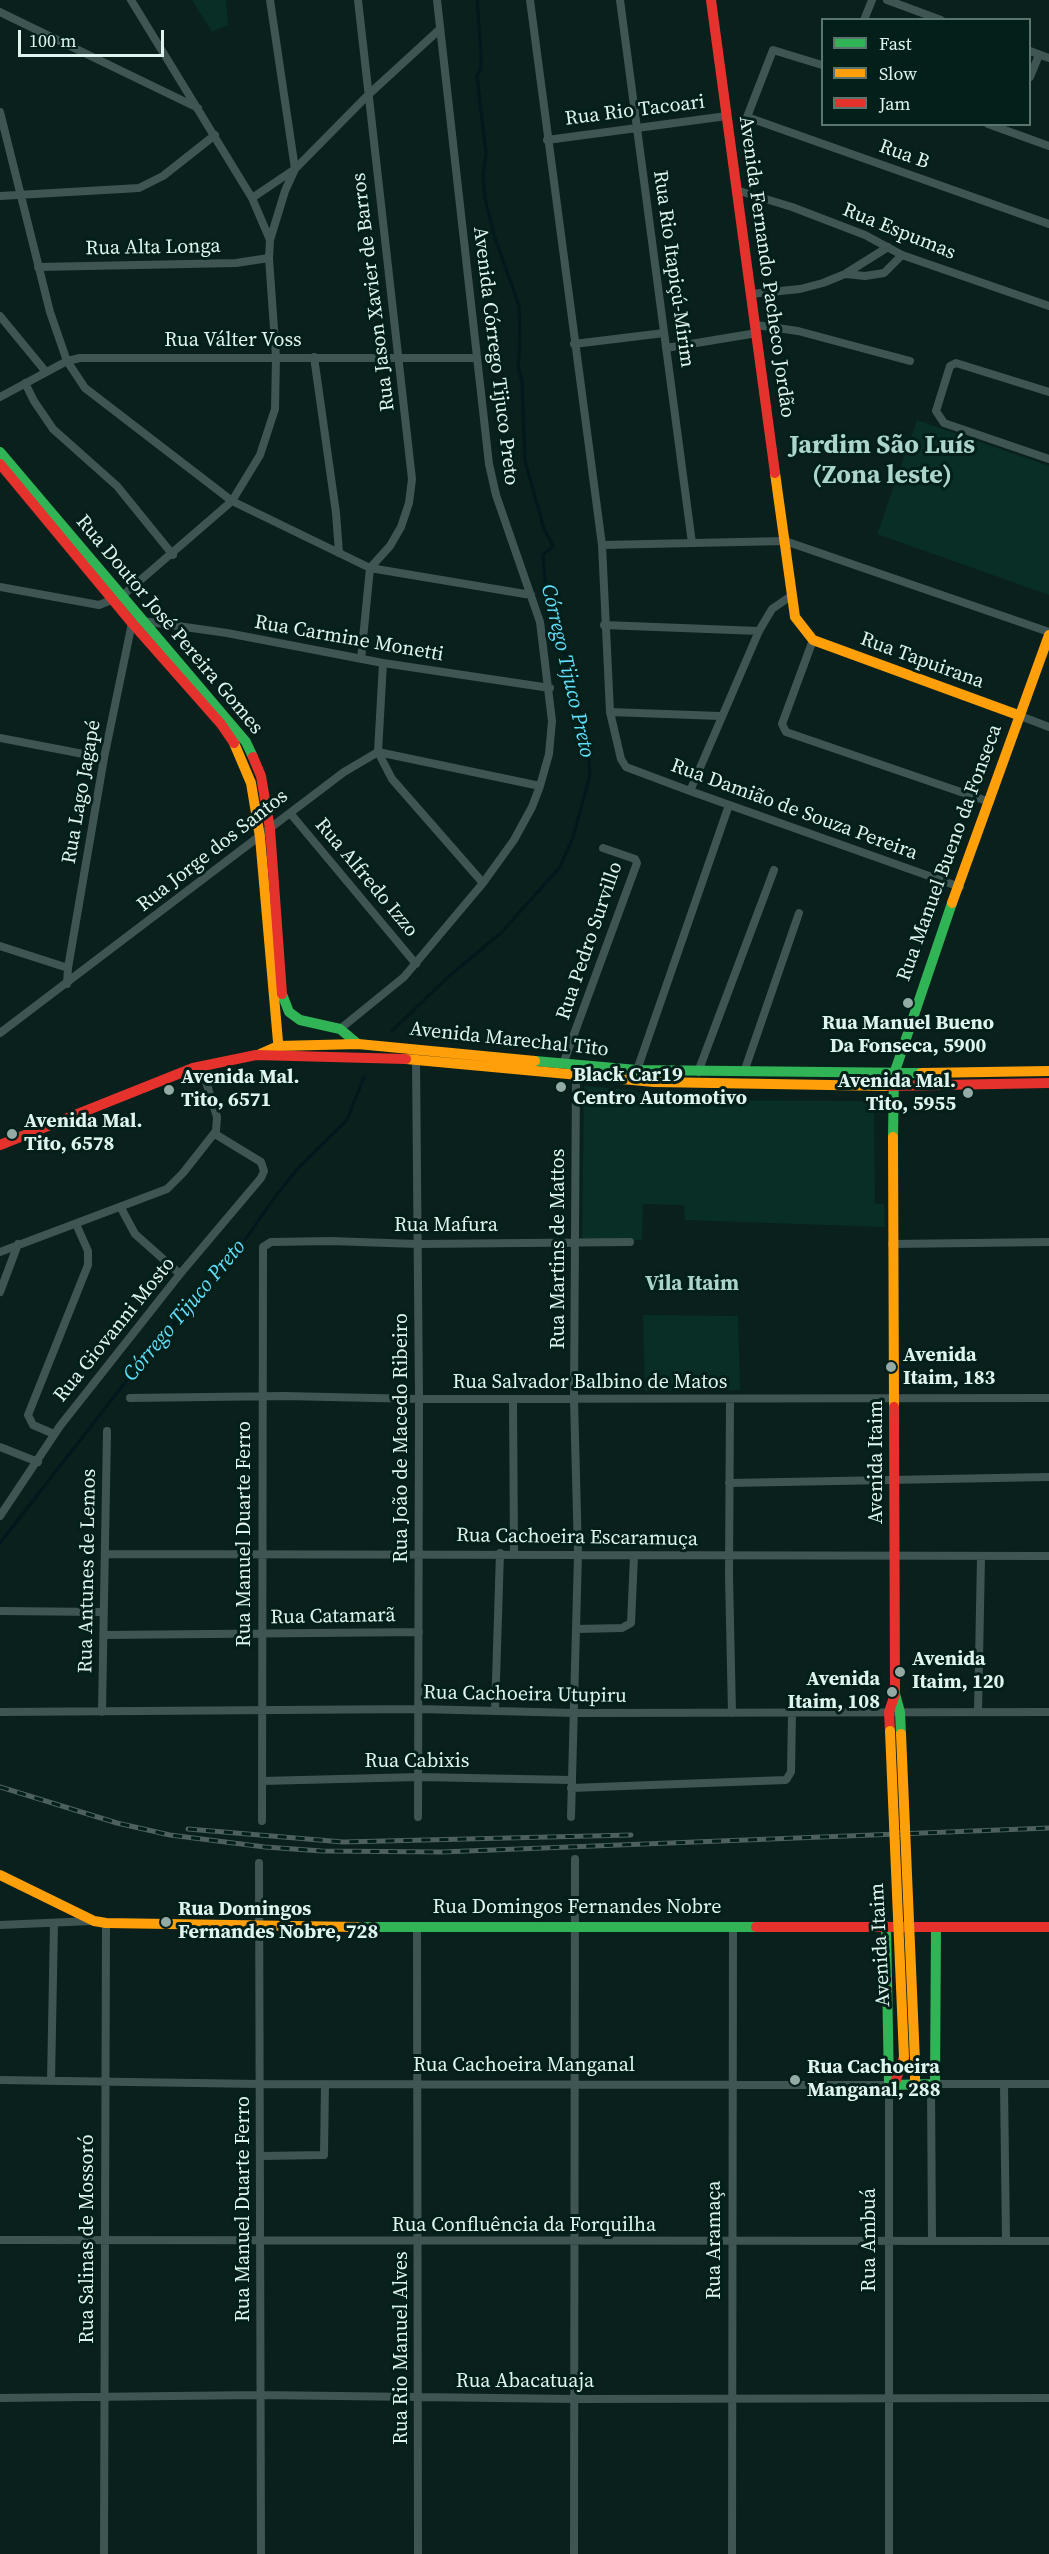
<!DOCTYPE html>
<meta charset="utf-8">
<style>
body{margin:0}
#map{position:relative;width:1049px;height:2554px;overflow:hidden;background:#0a201c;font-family:"Source Serif 4",serif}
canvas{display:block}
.legend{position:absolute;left:821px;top:18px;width:210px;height:108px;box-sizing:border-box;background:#021f19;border:2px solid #5a746e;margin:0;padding:8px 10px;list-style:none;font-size:18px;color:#dff4ee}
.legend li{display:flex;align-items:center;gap:12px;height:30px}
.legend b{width:30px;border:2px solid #5a746e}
.scale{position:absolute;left:18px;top:30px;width:146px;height:27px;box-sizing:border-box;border:3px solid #dff4ee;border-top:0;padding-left:8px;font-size:18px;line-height:21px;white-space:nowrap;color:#dff4ee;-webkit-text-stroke:4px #021f19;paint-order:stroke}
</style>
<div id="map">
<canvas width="1049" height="2554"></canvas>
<ul class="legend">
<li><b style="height:8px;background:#30b455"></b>Fast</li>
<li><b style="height:8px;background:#ff9f0a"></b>Slow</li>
<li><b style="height:8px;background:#e5322d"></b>Jam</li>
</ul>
<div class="scale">100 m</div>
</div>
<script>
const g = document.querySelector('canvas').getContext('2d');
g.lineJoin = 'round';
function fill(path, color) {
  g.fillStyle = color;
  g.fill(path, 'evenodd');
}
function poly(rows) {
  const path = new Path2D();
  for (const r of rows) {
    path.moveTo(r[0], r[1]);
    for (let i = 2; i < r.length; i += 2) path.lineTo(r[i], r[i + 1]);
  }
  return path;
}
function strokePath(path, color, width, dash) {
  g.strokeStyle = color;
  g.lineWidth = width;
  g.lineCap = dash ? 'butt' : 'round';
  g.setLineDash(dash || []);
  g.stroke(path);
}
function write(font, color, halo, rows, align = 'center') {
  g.font = font + ' "Source Serif 4",serif';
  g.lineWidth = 6;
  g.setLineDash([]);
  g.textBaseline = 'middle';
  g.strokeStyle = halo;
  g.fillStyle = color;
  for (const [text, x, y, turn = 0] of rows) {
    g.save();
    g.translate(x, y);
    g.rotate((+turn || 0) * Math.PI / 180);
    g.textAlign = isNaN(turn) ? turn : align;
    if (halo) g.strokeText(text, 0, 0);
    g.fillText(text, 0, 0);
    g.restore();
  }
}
fill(poly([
 [192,0,226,0,228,25,212,32],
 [917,420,1049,466,1049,595,877,534],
 [584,1086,633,1090,648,1098,673,1100,874,1101,875,1204,884,1204,885,1227,685,1220,684,1205,643,1204,642,1240,582,1240],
 [643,1315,738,1316,740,1390,645,1391]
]), '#082e26');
strokePath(poly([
 [392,1031,449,976,501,933,560,867,573,837,590,775,588,749,581,715,571,691,562,635,547,603,543,555,553,546,544,529,525,461,522,382,518,366,520,344,519,306,495,238,485,199,483,175,486,154,477,76,481,68,481,52,477,0],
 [0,1543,124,1384,195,1299,225,1269,274,1198,299,1167,347,1120,364,1077]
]), '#01181d', 3);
strokePath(poly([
 [358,0,412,479,409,503,401,527,390,546,370,568,361,659],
 [530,0,602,545,610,712,621,759,626,767,690,791,960,887],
 [620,0,692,543],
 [887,0,941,20],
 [0,12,198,108],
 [864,20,872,0],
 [1030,51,1049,58],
 [822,65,773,50,747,117,1049,224],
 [1030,77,1039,55],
 [0,112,50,312,67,361,85,388,232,501,370,568,531,595],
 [988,124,1049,146],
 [547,140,727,116],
 [736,190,792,207,865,235,902,255,1049,306],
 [0,196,139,188,163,176,215,135],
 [252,198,295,169,368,95,440,29],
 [270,240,285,191,295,169,270,0],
 [38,267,236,263,269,258],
 [846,274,865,276,884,273,902,255],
 [751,294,800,289,823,283,845,274,888,247],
 [0,316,46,372],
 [756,325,798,331,910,361],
 [574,344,664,333],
 [666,348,757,333],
 [314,357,336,513,339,553],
 [25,383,34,401,53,429,117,486,173,555],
 [1049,392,956,363,950,366,936,411,944,423,1049,459],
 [0,397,67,361,80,358,477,358],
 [602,545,785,541,1049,632],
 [0,587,99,605,122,596,232,501,260,455,275,409,276,357,269,258,270,240,252,198,131,0],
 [604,625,759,631],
 [813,640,782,724,786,732,990,802],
 [610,712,720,716],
 [1018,715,1049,727],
 [0,738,104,758],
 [378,752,392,779,483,883],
 [378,752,540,786],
 [690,791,759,631,772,609,791,596],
 [290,813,416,964],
 [0,946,68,968,67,984],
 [68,968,104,758,132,623,143,621,227,633,383,663,550,688],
 [340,1029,404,977,483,883,514,840,532,807,540,786,549,754,552,721,540,622,496,495,489,464,437,0],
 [0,1033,344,772,378,752,383,663],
 [416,1058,419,1399,418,1817],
 [563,1064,637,863,635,859,603,848],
 [637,1070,729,805],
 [698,1072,774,870],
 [744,1072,799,913],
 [121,1208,135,1234,180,1274],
 [892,1244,1049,1242],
 [0,1252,167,1189,183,1173,216,1131,217,1117,201,1066],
 [0,1292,18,1244],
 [130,1398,284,1396,419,1399,1049,1398],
 [513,1399,514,1553],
 [730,1399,729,1576,732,1713],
 [54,1434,33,1425,28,1415,88,1265,88,1251,76,1224],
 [0,1447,38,1462],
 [729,1483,1049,1477],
 [0,1516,60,1426,180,1274,261,1178,264,1171,261,1162,215,1134],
 [105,1554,1049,1556],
 [0,1611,104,1612],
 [576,1629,622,1628,631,1623,634,1556],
 [104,1635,419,1632],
 [495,1711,500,1553],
 [0,1712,419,1709,574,1713,1049,1712],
 [102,1712,107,1431],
 [978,1712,981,1557],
 [262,1781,419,1777,571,1780],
 [571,1788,786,1780,791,1772,792,1713],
 [571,1817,578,1554,574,1399,576,1076],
 [262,1821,263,1247,271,1242,331,1241,417,1244,630,1242],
 [259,1863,261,2554],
 [0,1925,91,1921],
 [417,1927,418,2554],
 [0,2080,260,2084,889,2085,889,2554],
 [51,2081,54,1924],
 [935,2084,1049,2084],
 [1004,2084,1006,2241],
 [931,2085,932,2241],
 [261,2156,324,2155,325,2084],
 [0,2240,1049,2241],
 [0,2398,260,2395,575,2399,1049,2398],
 [104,2554,106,1923],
 [574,2554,575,1859],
 [732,2554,733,1926]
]), '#3e5554', 8);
strokePath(poly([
 [0,452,246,742,253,757],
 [282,994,289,1012,300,1020,340,1029,358,1044],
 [535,1061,637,1070,921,1073],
 [893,1137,894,1074,952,903],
 [895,1694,900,1712,901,1734],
 [886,1926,889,2085,935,2084,936,1927],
 [357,1927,756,1927]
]), '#30b455', 10);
strokePath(poly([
 [775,473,795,617,813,640,1018,715],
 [234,743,251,783,260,837,279,1053],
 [952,903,1049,635],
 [260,1054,278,1046,358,1044,535,1061],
 [406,1059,654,1082,888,1086],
 [921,1073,1049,1071],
 [893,1137,894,1407],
 [0,1875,94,1921,106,1923,357,1927],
 [915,2062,915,2084]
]), '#ff9f0a', 10);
strokePath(poly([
 [711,0,775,473],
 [0,464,132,623,221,724,234,743],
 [253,757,261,776,270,829,282,994],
 [888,1086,1049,1083],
 [0,1145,193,1068,256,1055,406,1059],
 [890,1731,889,1712,895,1694,894,1407],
 [756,1927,1049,1927],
 [894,2085,904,2057]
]), '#e5322d', 10);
const rail = poly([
 [0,1787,117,1823,170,1835,265,1847,322,1851,442,1852,1049,1828],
 [188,1829,343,1842,631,1835]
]);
strokePath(rail, '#4d605d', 5);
strokePath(rail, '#021f19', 3, [9]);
strokePath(poly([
 [890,1731,904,2057],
 [901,1734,915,2062]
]), '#ff9f0a', 10);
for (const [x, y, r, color] of [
 [908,1003,6,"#94aaa4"],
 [561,1087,6,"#94aaa4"],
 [169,1090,6,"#94aaa4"],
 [968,1093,6,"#94aaa4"],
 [12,1134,6,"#94aaa4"],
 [891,1367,6,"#94aaa4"],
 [900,1672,6,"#94aaa4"],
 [892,1692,6,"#94aaa4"],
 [166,1922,6,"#94aaa4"],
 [795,2080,6,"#94aaa4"]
]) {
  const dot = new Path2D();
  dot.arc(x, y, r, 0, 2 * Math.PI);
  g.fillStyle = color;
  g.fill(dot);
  strokePath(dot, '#021f19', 2);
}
write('20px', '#dff4ee', '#021f19', [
 ["Rua Rio Tacoari",635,111,-7],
 ["Rua B",904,155,20],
 ["Rua Espumas",899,232,22],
 ["Rua Alta Longa",153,248,-1],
 ["Avenida Fernando Pacheco Jordão",766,267,82],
 ["Rua Rio Itapiçú-Mirim",673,269,82],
 ["Rua Jason Xavier de Barros",374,292,-97],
 ["Rua Válter Voss",233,341],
 ["Avenida Córrego Tijuco Preto",495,356,83],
 ["Rua Doutor José Pereira Gomes",169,625,50],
 ["Rua Carmine Monetti",349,639,10],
 ["Rua Tapuirana",922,661,20],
 ["Rua Lago Jagapé",82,792,-80],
 ["Rua Damião de Souza Pereira",794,810,20],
 ["Rua Jorge dos Santos",213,851,-38],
 ["Rua Manuel Bueno da Fonseca",950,853,-70],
 ["Rua Alfredo Izzo",366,878,50],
 ["Rua Pedro Survillo",590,941,-71],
 ["Avenida Marechal Tito",509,1040,6],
 ["Rua Mafura",446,1226],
 ["Rua Martins de Mattos",559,1249,-90],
 ["Rua Giovanni Mosto",115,1330,-51],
 ["Rua Salvador Balbino de Matos",590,1383],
 ["Rua João de Macedo Ribeiro",402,1438,-90],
 ["Avenida Itaim",877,1462,-90],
 ["Rua Manuel Duarte Ferro",245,1534,-90],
 ["Rua Cachoeira Escaramuça",577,1538,1],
 ["Rua Antunes de Lemos",88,1571,-89],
 ["Rua Catamarã",333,1617,-1],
 ["Rua Cachoeira Utupiru",525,1695,1],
 ["Rua Cabixis",417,1762],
 ["Rua Domingos Fernandes Nobre",577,1908],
 ["Avenida Itaim",881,1945,-93],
 ["Rua Cachoeira Manganal",524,2066],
 ["Rua Manuel Duarte Ferro",244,2209,-90],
 ["Rua Confluência da Forquilha",524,2226],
 ["Rua Salinas de Mossoró",88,2239,-90],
 ["Rua Aramaça",715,2240,-90],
 ["Rua Ambuá",870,2240,-90],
 ["Rua Rio Manuel Alves",402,2348,-90],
 ["Rua Abacatuaja",525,2382]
]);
write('bold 20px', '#dff4ee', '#021f19', [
 ["Rua Manuel Bueno",908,1024,"center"],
 ["Da Fonseca, 5900",908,1047,"center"],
 ["Black Car19",573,1076],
 ["Centro Automotivo",573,1099],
 ["Avenida Mal.",181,1078],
 ["Tito, 6571",181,1101],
 ["Avenida Mal.",956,1082,"right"],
 ["Tito, 5955",956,1105,"right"],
 ["Avenida Mal.",24,1122],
 ["Tito, 6578",24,1145],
 ["Avenida",903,1356],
 ["Itaim, 183",903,1379],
 ["Avenida",912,1660],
 ["Itaim, 120",912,1683],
 ["Avenida",880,1680,"right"],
 ["Itaim, 108",880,1703,"right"],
 ["Rua Domingos",178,1910],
 ["Fernandes Nobre, 728",178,1933],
 ["Rua Cachoeira",807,2068],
 ["Manganal, 288",807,2091]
], 'left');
write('italic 21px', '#61e0fb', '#021f19', [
 ["Córrego Tijuco Preto",567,671,77],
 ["Córrego Tijuco Preto",185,1311,-50]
]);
write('bold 21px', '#abd5ca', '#021f19', [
 ["Vila Itaim",692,1285]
]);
write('bold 26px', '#abd5ca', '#021f19', [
 ["Jardim São Luís",882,446],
 ["(Zona leste)",882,476]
]);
</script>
